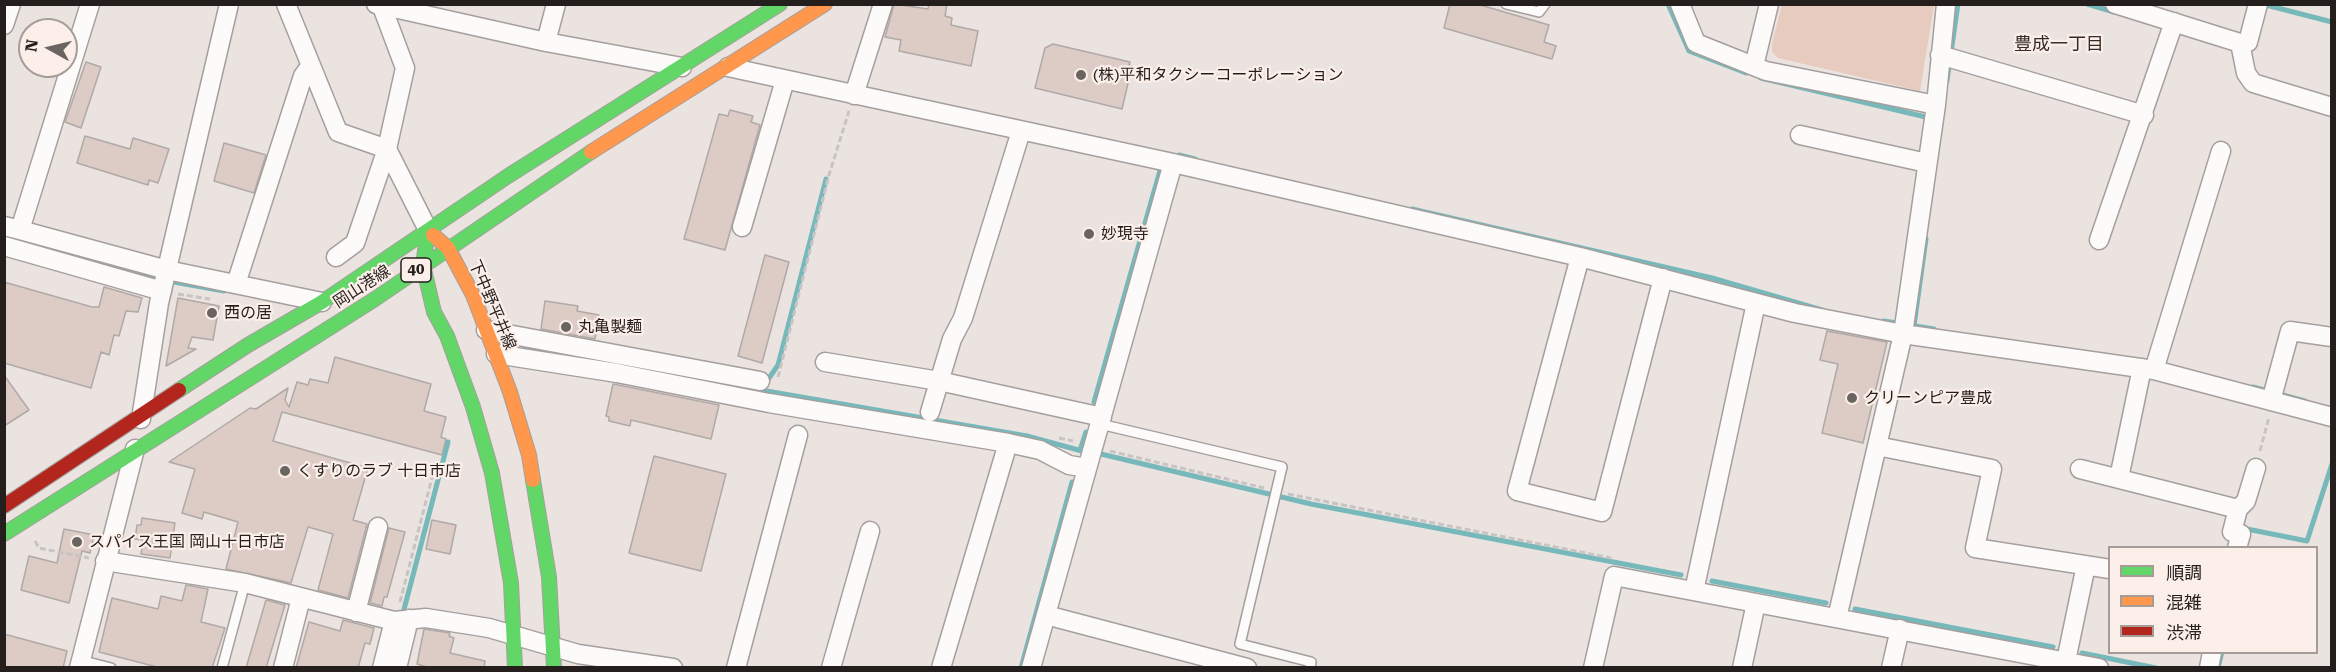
<!DOCTYPE html>
<meta charset="utf-8">
<style>
body{margin:0}
#map{position:relative;width:2336px;height:672px;overflow:hidden;background:#ebe3e0;font-family:"Roboto Serif","Noto Sans JP",serif}
canvas{display:block}
.frame{position:absolute;inset:0;border:6px solid #241f1d;pointer-events:none}
.legend{position:absolute;left:2108px;top:546px;width:210px;height:108px;box-sizing:border-box;background:#fcefe9;border:2px solid #a69c97;margin:0;padding:8px 10px;list-style:none;font-size:18px;color:#241f1d}
.legend li{display:flex;align-items:center;gap:12px;height:30px}
.legend b{width:30px;border:2px solid #a69c97}
.north{position:absolute;left:18px;top:18px;width:60px;height:60px;box-sizing:border-box;background:#fcefe9;border:2px solid #a69c97;border-radius:50%;rotate:278deg;font-size:16px;font-weight:700;line-height:24px;text-align:center;color:#241f1d}
.north::after{content:'';display:block;margin:auto;width:21px;height:27px;background:#6a6461;clip-path:polygon(50% 0,100% 100%,50% 72%,0 100%)}
</style>
<div id="map">
<canvas width="2336" height="672"></canvas>
<div class="frame"></div>
<ul class="legend">
<li><b style="height:8px;background:#63d668"></b>順調</li>
<li><b style="height:8px;background:#ff974d"></b>混雑</li>
<li><b style="height:8px;background:#b3261e"></b>渋滞</li>
</ul>
<div class="north">N</div>
</div>
<script>
const g = document.querySelector('canvas').getContext('2d');
g.lineJoin = 'round';
function fill(path, color) {
  g.fillStyle = color;
  g.fill(path, 'evenodd');
}
function poly(rows) {
  const path = new Path2D();
  for (const r of rows) {
    path.moveTo(r[0], r[1]);
    for (let i = 2; i < r.length; i += 2) path.lineTo(r[i], r[i + 1]);
  }
  return path;
}
function strokePath(path, color, width, dash) {
  g.strokeStyle = color;
  g.lineWidth = width;
  g.lineCap = dash ? 'butt' : 'round';
  g.setLineDash(dash || []);
  g.stroke(path);
}
function write(font, color, halo, rows, align = 'center') {
  g.font = font + ' "Roboto Serif","Noto Sans JP",serif';
  g.lineWidth = 4.5;
  g.setLineDash([]);
  g.textBaseline = 'middle';
  g.strokeStyle = halo;
  g.fillStyle = color;
  for (const [text, x, y, turn = 0] of rows) {
    g.save();
    g.translate(x, y);
    g.rotate((+turn || 0) * Math.PI / 180);
    g.textAlign = isNaN(turn) ? turn : align;
    if (halo) g.strokeText(text, 0, 0);
    g.fillText(text, 0, 0);
    g.restore();
  }
}
fill(poly([
 [1782,4,1934,5,1920,91,1778,58,1772,52,1772,44]
]), '#e6cbbe');
strokePath(poly([
 [1668,4,1689,51,1746,73],
 [2087,4,2114,12],
 [2266,5,2332,22],
 [1761,78,1930,118],
 [1947,81,1958,4],
 [1179,155,1195,159],
 [1412,209,1712,278,1822,310],
 [4,236,157,279,224,291],
 [1884,321,1934,329],
 [1914,326,1926,239],
 [526,347,684,376],
 [765,384,778,365,826,179],
 [2253,387,2305,401],
 [755,389,1027,436,1082,451],
 [1094,402,1161,167],
 [1080,450,1086,432],
 [1101,454,1311,504,1681,575],
 [2247,535,2247,529,2307,541,2332,464],
 [1712,581,1826,603],
 [1855,609,2053,647],
 [402,617,448,442],
 [2082,653,2156,668],
 [1021,668,1072,482],
 [2218,668,2222,652]
]), '#77b8ba', 5);
const building = poly([
 [894,4,928,9,929,4,947,4,945,16,952,18,951,25,978,31,971,66,899,51,901,40,885,37,894,4],
 [1450,4,1477,4,1549,25,1544,42,1556,46,1552,59,1444,28,1450,4],
 [1053,44,1130,62,1129,65,1132,66,1122,109,1035,88,1045,48,1053,44],
 [86,62,101,67,81,128,65,122,86,62],
 [730,110,753,116,751,122,760,125,725,250,684,239,719,114,728,116,730,110],
 [85,136,130,149,133,138,169,149,158,183,149,180,148,185,77,163,85,136],
 [224,143,266,155,254,193,214,181,224,143],
 [765,255,789,262,762,363,738,356,765,255],
 [4,282,92,307,99,307,104,287,142,298,138,312,126,311,119,336,114,335,109,355,101,352,91,388,4,363,4,282],
 [178,298,219,306,213,340,192,337,188,348,196,349,166,366,178,298],
 [545,301,578,306,577,311,599,315,595,339,541,329,545,301],
 [1827,331,1887,342,1863,443,1822,433,1838,364,1820,360,1827,331],
 [335,357,431,384,424,411,446,417,441,437,446,439,442,455,282,412,273,441,368,468,353,520,367,524,348,598,318,590,333,534,308,527,291,583,226,569,238,522,204,512,202,519,182,513,195,469,169,462,250,408,256,409,288,388,285,400,289,407,297,382,308,385,310,379,328,383,335,357],
 [4,375,29,410,4,426,4,375],
 [613,384,719,405,711,439,631,420,630,426,609,421,609,417,606,416,613,384],
 [654,456,726,474,701,571,629,553,654,456],
 [142,518,175,523,170,558,141,554,143,540,135,539,137,525,141,525,142,518],
 [432,520,456,525,450,554,426,549,432,520],
 [389,528,405,532,387,597,384,597,382,606,370,603,389,528],
 [64,529,94,535,90,553,82,551,69,603,21,590,29,556,57,563,64,529],
 [186,585,208,589,201,622,225,628,212,668,161,668,99,652,112,598,158,609,161,596,182,601,186,585],
 [266,600,285,605,266,668,246,668,266,600],
 [343,620,374,628,370,644,365,643,358,668,296,668,309,622,340,631,343,620],
 [424,629,450,633,449,636,454,638,450,653,485,661,484,668,430,668,417,664,424,629],
 [4,634,67,651,63,668,4,668,4,634]
]);
fill(building, '#ddccc5');
strokePath(building, '#afa9a7', 1.5);
const lane = poly([
 [1506,4,1539,12,1545,4],
 [1100,424,1282,467,1240,644,1311,662,1310,668],
 [80,660,111,668],
 [222,668,245,583]
]);
const street = poly([
 [286,4,338,132,387,149,355,243,336,257],
 [376,4,546,42,682,67],
 [381,4,405,68,387,149,428,230],
 [1680,4,1696,43,1766,71,1936,105],
 [2115,4,2240,43,2246,73,2253,83,2332,107],
 [4,25,11,4],
 [546,42,556,4],
 [2240,43,2248,42,2258,4],
 [1940,55,2144,115],
 [1754,66,1769,4],
 [728,67,1173,163,1580,257,1795,313,1903,334,2154,370,2332,417],
 [854,95,883,4],
 [1800,135,1927,163],
 [4,226,20,230,90,4],
 [742,227,785,80],
 [20,230,167,270,322,302],
 [2099,240,2174,22],
 [4,246,162,291],
 [1580,257,1517,491,1602,512,1663,278],
 [236,284,303,76,311,65],
 [486,330,760,381],
 [496,354,617,373,769,403,1008,443,1040,450,1069,465,1087,468],
 [825,362,939,381,1102,417],
 [2154,370,2221,151],
 [2271,401,2290,331,2332,337],
 [930,412,952,339,963,318,1021,131],
 [141,419,159,303,229,4],
 [1877,446,1992,469,1975,548,2110,569],
 [2080,469,2238,509,2232,532,2241,534,2237,548],
 [2119,478,2142,368],
 [2238,509,2246,501,2256,468],
 [105,561,245,583,394,621,426,618,489,628,578,654,673,668],
 [1694,591,1756,303],
 [356,612,378,527],
 [1046,615,1247,668],
 [1837,618,1903,334,1936,105,1946,4],
 [2066,661,2086,565],
 [79,668,135,449],
 [283,668,301,598],
 [382,668,394,621],
 [397,668,409,619],
 [736,668,798,435],
 [831,668,870,531],
 [941,668,1008,443],
 [1031,668,1173,163],
 [1593,668,1614,576,2099,668],
 [1742,668,1756,603],
 [1891,668,1900,629],
 [2209,668,2212,652]
]);
const fast = poly([
 [426,244,423,265,434,312,447,336,473,407,492,473,511,583,515,668],
 [179,390,248,345,322,302,508,176,780,4],
 [533,480,549,577,554,668],
 [4,534,375,299,591,152]
]);
const slow = poly([
 [591,152,825,4],
 [433,235,448,248,473,295,510,392,529,455,533,480]
]);
const jam = poly([
 [4,506,179,390]
]);
strokePath(lane, '#a59f9d', 12);
strokePath(street, '#a59f9d', 21);
strokePath(fast, '#a59f9d', 16);
strokePath(slow, '#a59f9d', 16);
strokePath(jam, '#a59f9d', 16);
strokePath(poly([
 [178,294,210,299],
 [778,377,829,175,849,111],
 [1059,438,1073,441],
 [1110,451,1264,488],
 [2260,451,2269,417],
 [1288,494,1611,558],
 [35,541,39,548,89,558],
 [400,602,435,466]
]), '#c7c4c3', 3, [6, 3]);
strokePath(lane, '#fcfbfa', 9);
strokePath(street, '#fcfbfa', 18);
strokePath(fast, '#63d668', 14);
strokePath(slow, '#ff974d', 14);
strokePath(jam, '#b3261e', 14);
for (const [x, y, r, color] of [
 [1081,75,6,"#6a6461"],
 [1089,234,6,"#6a6461"],
 [212,313,6,"#6a6461"],
 [566,327,6,"#6a6461"],
 [1852,398,6,"#6a6461"],
 [285,471,6,"#6a6461"],
 [77,542,6,"#6a6461"]
]) {
  const dot = new Path2D();
  dot.arc(x, y, r, 0, 2 * Math.PI);
  g.fillStyle = color;
  g.fill(dot);
  strokePath(dot, '#fcefe9', 2);
}
for (const [x, y, w] of [
 [416,270,30]
]) {
  const box = new Path2D();
  box.roundRect(x - w / 2, y - 12, w, 24, 4.5);
  g.fillStyle = '#fcefe9';
  g.fill(box);
  strokePath(box, '#241f1d', 1.5);
}
write('bold 15px', '#241f1d', null, [
 ["40",416,270]
]);
write('16px', '#241f1d', '#fcefe9', [
 ["(株)平和タクシーコーポレーション",1093,75],
 ["妙現寺",1101,234],
 ["西の居",224,313],
 ["丸亀製麺",578,327],
 ["クリーンピア豊成",1864,398],
 ["くすりのラブ 十日市店",297,471],
 ["スパイス王国 岡山十日市店",89,542]
], 'left');
write('16px', '#241f1d', '#fcefe9', [
 ["岡山港線",362,287,-33],
 ["下中野平井線",492,305,67]
]);
write('18px', '#362c27', '#fcefe9', [
 ["豊成一丁目",2059,45]
]);
</script>
